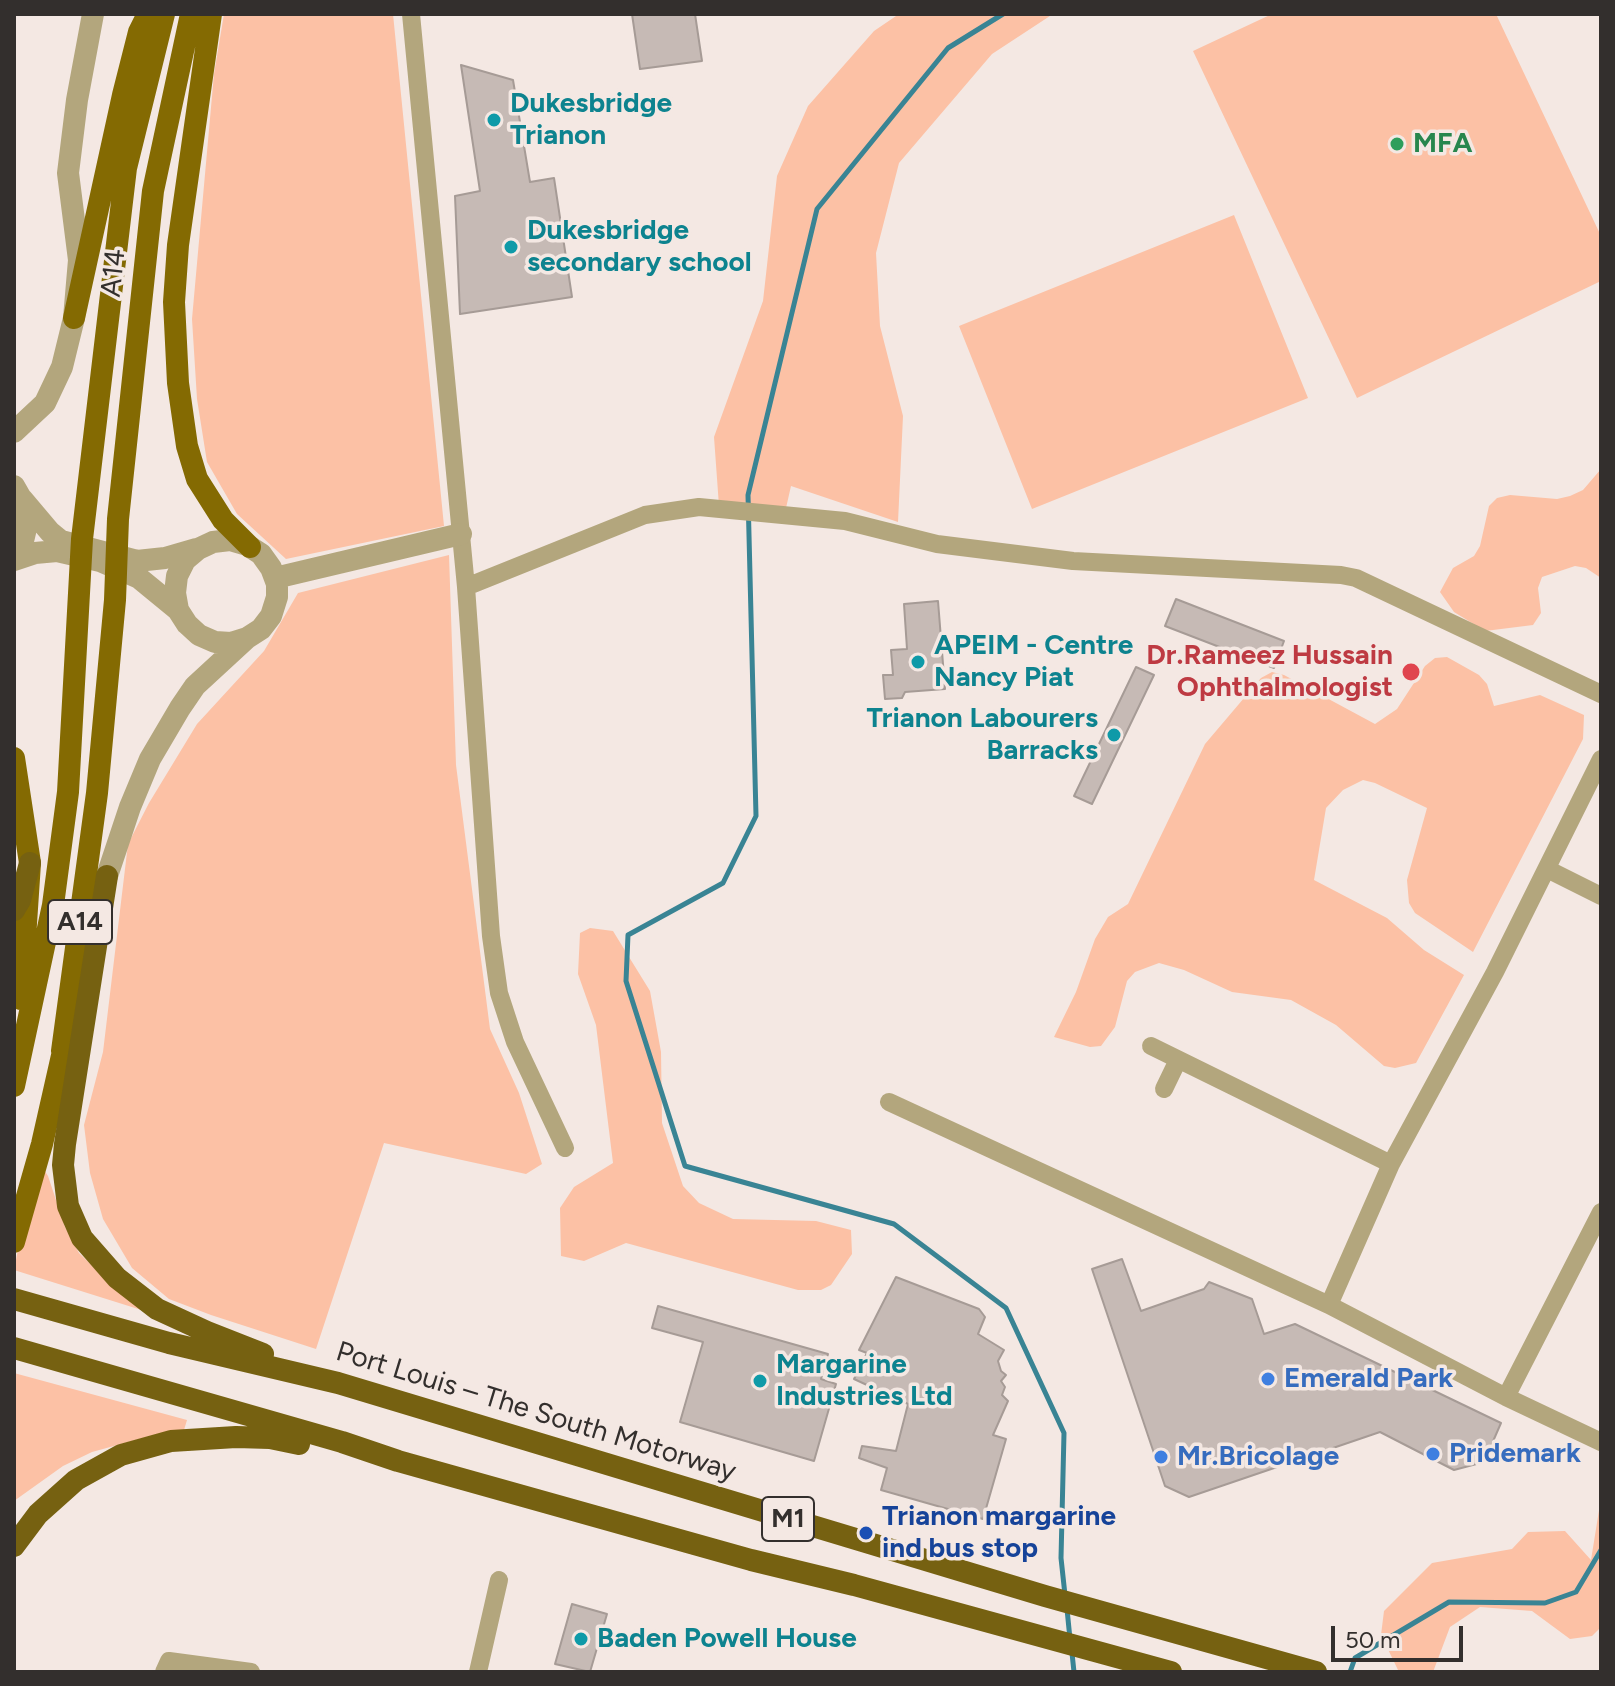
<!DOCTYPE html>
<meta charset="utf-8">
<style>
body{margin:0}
#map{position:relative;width:1615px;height:1686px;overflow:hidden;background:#f4e8e3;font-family:Figtree,sans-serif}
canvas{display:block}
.frame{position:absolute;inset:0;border:16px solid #332f2d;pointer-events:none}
.scale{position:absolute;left:1331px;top:1626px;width:132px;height:36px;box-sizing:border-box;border:4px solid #332f2d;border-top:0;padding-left:10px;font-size:24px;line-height:28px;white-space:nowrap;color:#332f2d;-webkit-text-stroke:6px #f4e8e3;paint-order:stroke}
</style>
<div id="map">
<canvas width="1615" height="1686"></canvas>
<div class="frame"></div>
<div class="scale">50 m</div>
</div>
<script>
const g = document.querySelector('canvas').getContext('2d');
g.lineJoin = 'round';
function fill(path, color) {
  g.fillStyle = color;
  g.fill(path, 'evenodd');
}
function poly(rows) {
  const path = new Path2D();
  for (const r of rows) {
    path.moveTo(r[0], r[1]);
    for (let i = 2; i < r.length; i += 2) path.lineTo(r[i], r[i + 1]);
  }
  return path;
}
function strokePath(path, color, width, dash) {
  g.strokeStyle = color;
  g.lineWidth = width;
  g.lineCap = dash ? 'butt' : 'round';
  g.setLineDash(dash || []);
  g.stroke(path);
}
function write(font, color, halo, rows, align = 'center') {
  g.font = font + ' Figtree,sans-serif';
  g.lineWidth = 7;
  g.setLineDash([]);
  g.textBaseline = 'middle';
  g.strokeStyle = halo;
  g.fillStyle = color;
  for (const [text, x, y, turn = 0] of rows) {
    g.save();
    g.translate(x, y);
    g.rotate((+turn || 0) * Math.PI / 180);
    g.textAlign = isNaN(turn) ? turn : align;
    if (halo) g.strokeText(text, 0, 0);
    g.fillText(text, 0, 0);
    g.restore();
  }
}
fill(poly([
 [224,14,393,14,444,526,286,559,237,514,207,462,197,399,192,319,214,74],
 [899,14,1053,14,992,54,899,163,876,253,880,326,903,416,898,522,791,486,786,508,719,506,714,437,763,301,777,176,808,106,874,31],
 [1272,14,1496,14,1601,236,1601,281,1357,398,1193,51],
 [1234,215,1308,398,1032,509,959,326],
 [1601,469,1601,578,1586,568,1575,566,1542,577,1538,588,1541,613,1533,625,1485,631,1454,612,1440,592,1453,568,1474,556,1480,546,1489,506,1497,498,1510,495,1557,499,1570,496,1583,490],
 [449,555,456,765,490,1029,519,1093,542,1164,526,1174,384,1143,316,1349,211,1315,169,1299,132,1268,103,1219,90,1173,84,1125,103,1052,128,844,149,803,197,724,264,651,298,593],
 [1447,657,1479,675,1487,684,1494,706,1540,695,1584,715,1583,739,1473,952,1415,913,1409,903,1407,880,1427,808,1375,783,1363,780,1343,790,1326,808,1314,880,1387,918,1424,950,1464,975,1416,1063,1395,1068,1384,1066,1336,1025,1291,1000,1232,992,1184,970,1159,963,1135,972,1127,981,1115,1027,1101,1046,1090,1047,1054,1037,1076,992,1095,939,1108,917,1128,904,1205,744,1261,678,1272,672,1284,675,1375,724,1397,709,1425,666,1435,658],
 [590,928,613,931,650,991,661,1052,662,1123,683,1186,699,1203,733,1219,816,1221,851,1230,852,1254,831,1285,821,1290,798,1290,626,1243,584,1261,561,1256,560,1208,574,1187,613,1163,596,1025,578,974,580,933],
 [36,1157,48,1176,65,1227,79,1253,111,1284,151,1313,14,1270],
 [14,1373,187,1420,184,1430,154,1435,92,1452,63,1466,14,1501],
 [1601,1498,1601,1627,1592,1636,1570,1639,1532,1611,1480,1607,1450,1627,1433,1672,1398,1670,1381,1635,1384,1611,1432,1563,1512,1549,1528,1532,1565,1531,1591,1560]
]), '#fcc1a5');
strokePath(poly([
 [1003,14,948,48,817,209,748,495,756,816,723,883,628,935,626,981,685,1166,894,1224,1006,1308,1064,1433,1061,1558,1065,1595],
 [1067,1609,1070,1639],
 [1072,1653,1074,1672],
 [1350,1672,1355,1658,1449,1602,1545,1603,1576,1592,1601,1550]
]), '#398494', 5);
const building = poly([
 [632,14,695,14,702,61,640,69,632,14],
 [461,65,513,80,530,182,554,178,572,297,460,314,455,196,480,191,461,65],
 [1176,599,1284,641,1274,668,1165,626,1176,599],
 [938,601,945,689,905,692,902,698,885,699,883,675,893,675,891,650,907,649,904,604,938,601],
 [1136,667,1154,675,1092,804,1074,796,1136,667],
 [1122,1259,1141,1311,1204,1289,1209,1282,1252,1299,1264,1334,1295,1324,1501,1423,1484,1462,1454,1470,1380,1432,1189,1497,1165,1486,1092,1269,1122,1259],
 [896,1277,979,1309,985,1317,978,1334,1004,1350,998,1361,1001,1371,1006,1375,1001,1381,1005,1387,1002,1395,1008,1401,993,1435,1006,1439,983,1519,881,1490,887,1468,859,1458,862,1446,896,1451,908,1404,854,1379,867,1353,859,1350,896,1277],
 [658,1306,828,1354,821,1379,836,1384,814,1461,680,1422,703,1342,652,1328,658,1306],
 [572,1604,607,1614,590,1672,555,1664,572,1604]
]);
fill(building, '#c6bab5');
strokePath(building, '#a69b96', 2);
strokePath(poly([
 [411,14,466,587,491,936,499,993,515,1042,565,1148],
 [466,587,645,515,699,507,845,521,937,544,1073,561,1341,575,1356,578,1601,694],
 [1547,869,1601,896],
 [1151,1046,1391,1164],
 [1164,1089,1178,1060],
 [889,1102,1329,1305,1506,1397,1601,1442],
 [1329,1305,1391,1164,1495,972,1601,759],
 [1506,1397,1601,1212],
 [164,1672,169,1661,251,1672],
 [478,1672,499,1580]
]), '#b3a67d', 18);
strokePath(poly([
 [14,432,45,403,62,367,74,318,79,260,68,173,77,100,93,14],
 [14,486,26,507,27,524,23,541,14,553],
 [23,500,50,532,61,541,137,561,165,558,196,549],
 [14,560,35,553,57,551,100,561,139,578,178,610,187,624,199,635,215,642,231,643,247,638,261,629,271,616,277,597,277,584,271,568,261,554,247,545,230,540,213,542,198,549,185,560,177,576,175,593,178,610],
 [275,578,461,534],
 [107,876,130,807,150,759,180,708,195,686,246,639]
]), '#b3a67d', 22);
strokePath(poly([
 [211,14,178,245,174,302,178,383,187,446,197,479,223,520,250,547],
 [74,318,123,95,139,32,148,14],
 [14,758,30,863,21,999],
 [62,1051,97,793,115,600,118,519,153,191,191,14],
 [14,1086,53,905,68,792,82,539,126,168,164,14],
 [14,1242,42,1144,66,1038]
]), '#846a02', 22);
strokePath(poly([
 [107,876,65,1144,63,1165,68,1206,82,1238,117,1278,157,1309,207,1332,263,1354],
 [14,910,20,900,30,863],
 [14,1299,169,1343,338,1383,1045,1596,1316,1672],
 [14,1348,342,1442,398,1461,751,1560,854,1585,1171,1672],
 [14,1546,38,1514,76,1480,121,1455,171,1441,236,1437,270,1438,299,1444]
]), '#766111', 22);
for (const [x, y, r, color] of [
 [494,120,8,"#0f9aa8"],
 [1397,144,8,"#2e9e5b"],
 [511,247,8,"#0f9aa8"],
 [918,662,8,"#0f9aa8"],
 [1411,672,10,"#e0444e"],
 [1114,735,8,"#0f9aa8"],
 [1268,1379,8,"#3f7fe0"],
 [760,1381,8,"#0f9aa8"],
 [1433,1454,8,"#3f7fe0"],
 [1161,1457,8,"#3f7fe0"],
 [866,1533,8,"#1a4fb4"],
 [581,1639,8,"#0f9aa8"]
]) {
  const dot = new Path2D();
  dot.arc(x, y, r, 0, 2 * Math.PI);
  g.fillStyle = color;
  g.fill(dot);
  strokePath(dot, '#f4e8e3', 3);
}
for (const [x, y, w] of [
 [80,922,64],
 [788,1519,52]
]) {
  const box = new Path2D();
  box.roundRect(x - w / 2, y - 22, w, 44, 6);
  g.fillStyle = '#f4e8e3';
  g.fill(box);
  strokePath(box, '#332f2d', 2);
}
write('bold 26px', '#332f2d', null, [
 ["A14",80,922],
 ["M1",788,1519]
]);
write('bold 28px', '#0d838f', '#f4e8e3', [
 ["Dukesbridge",510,104],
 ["Trianon",510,136],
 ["Dukesbridge",527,231],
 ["secondary school",527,263],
 ["APEIM - Centre",934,646],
 ["Nancy Piat",934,678],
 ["Trianon Labourers",1098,719,"right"],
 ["Barracks",1098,751,"right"],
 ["Margarine",776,1365],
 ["Industries Ltd",776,1397],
 ["Baden Powell House",597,1639]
], 'left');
write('bold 28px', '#27864d', '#f4e8e3', [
 ["MFA",1413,144]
], 'left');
write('28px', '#332f2d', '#f4e8e3', [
 ["A14",114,273,-84],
 ["Port Louis – The South Motorway",536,1412,17]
]);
write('bold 28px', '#be3a42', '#f4e8e3', [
 ["Dr.Rameez Hussain",1393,656],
 ["Ophthalmologist",1393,688]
], 'right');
write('bold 28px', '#366cbe', '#f4e8e3', [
 ["Emerald Park",1284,1379],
 ["Pridemark",1449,1454],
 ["Mr.Bricolage",1177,1457]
], 'left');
write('bold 28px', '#164399', '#f4e8e3', [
 ["Trianon margarine",882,1517],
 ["ind bus stop",882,1549]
], 'left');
</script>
